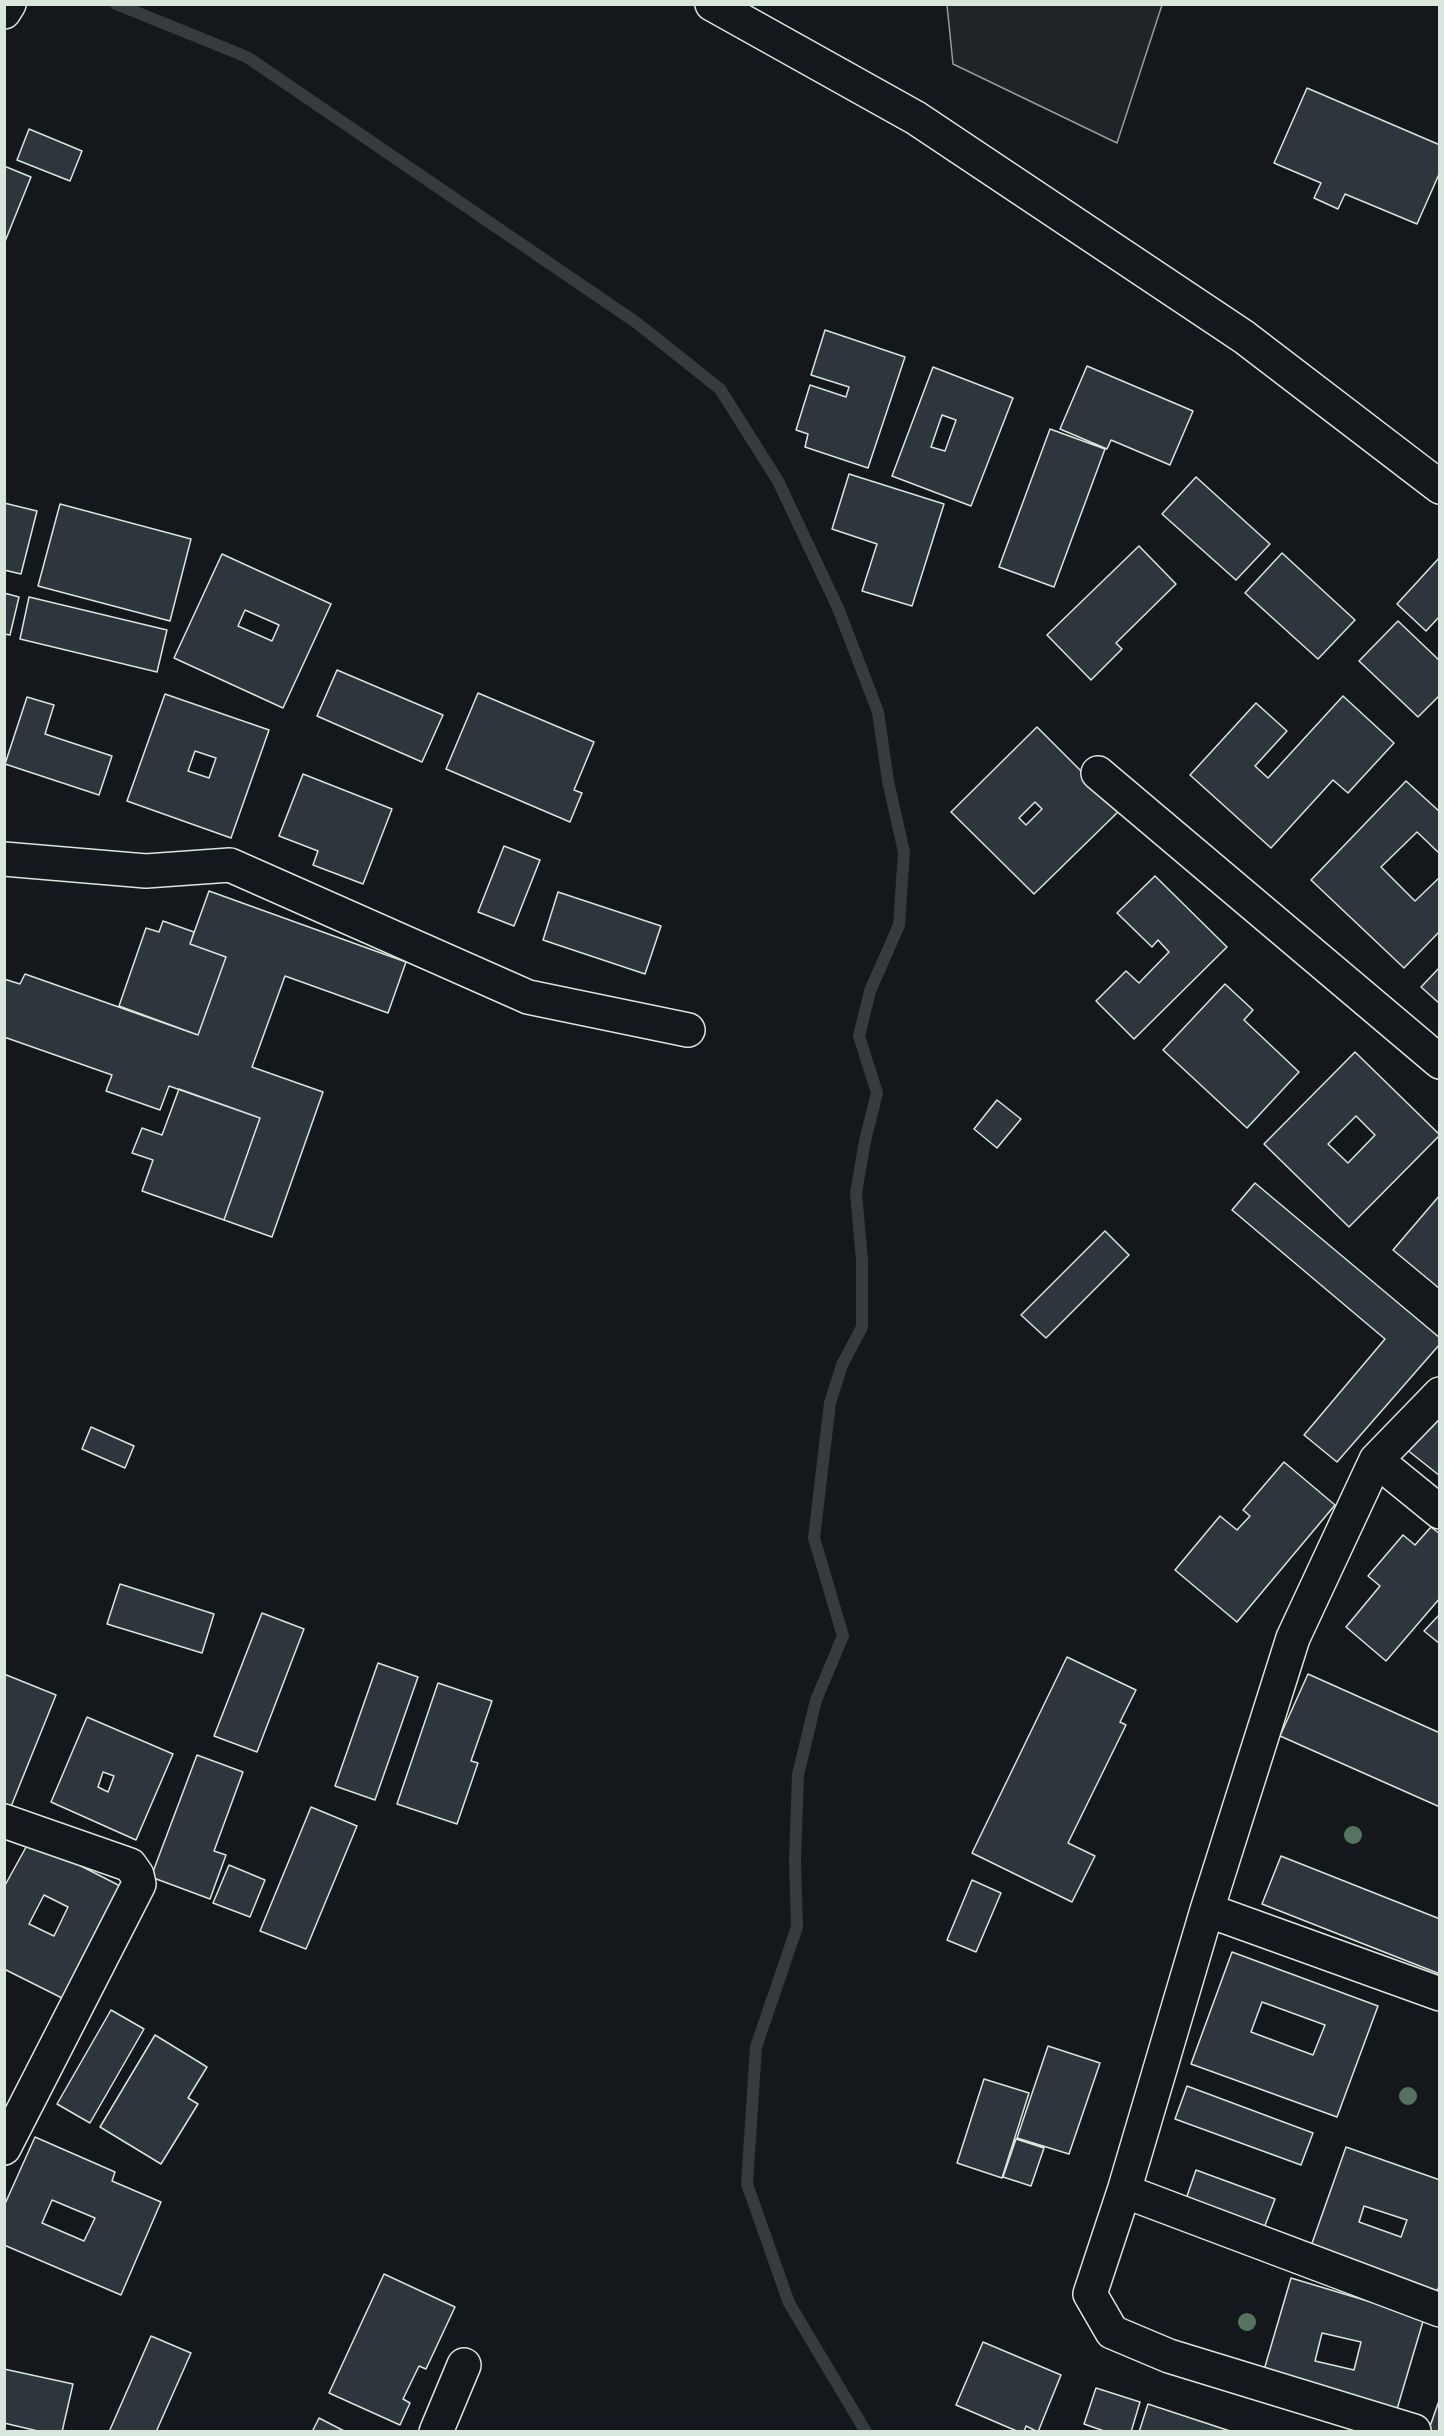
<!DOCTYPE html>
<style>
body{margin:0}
#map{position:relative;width:1444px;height:2436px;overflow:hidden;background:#14181c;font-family:Roboto,sans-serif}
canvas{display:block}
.frame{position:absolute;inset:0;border:6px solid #d8e6dc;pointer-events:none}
</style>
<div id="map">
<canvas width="1444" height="2436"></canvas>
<div class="frame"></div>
</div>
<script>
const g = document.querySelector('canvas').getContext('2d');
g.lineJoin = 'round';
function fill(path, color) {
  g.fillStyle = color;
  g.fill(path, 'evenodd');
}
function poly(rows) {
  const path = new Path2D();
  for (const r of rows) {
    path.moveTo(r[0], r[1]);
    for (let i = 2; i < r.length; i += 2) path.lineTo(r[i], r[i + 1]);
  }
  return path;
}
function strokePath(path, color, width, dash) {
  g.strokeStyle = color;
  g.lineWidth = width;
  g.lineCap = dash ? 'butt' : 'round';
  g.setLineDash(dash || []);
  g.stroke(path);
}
const green = poly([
 [947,5,1162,5,1117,143,953,64,947,5]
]);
fill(green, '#202428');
strokePath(green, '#939e99', 1.5);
strokePath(poly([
 [116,4,247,57,637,323,720,389,778,481,838,608,878,712,888,781,904,852,899,925,870,991,859,1036,877,1093,865,1141,856,1193,862,1260,862,1327,842,1365,830,1403,814,1538,843,1636,816,1700,798,1775,795,1860,797,1927,756,2047,747,2184,789,2303,866,2432]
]), '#363b3e', 12);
const building = poly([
 [1307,88,1440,145,1440,172,1417,224,1345,194,1338,209,1314,198,1321,183,1274,163,1307,88],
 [29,129,82,151,70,181,17,160,29,129],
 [4,166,31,177,4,244,4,166],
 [825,330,905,357,868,468,805,447,808,434,796,430,810,385,846,397,849,387,811,375,825,330],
 [1087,366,1193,411,1170,465,1111,440,1107,449,1060,429,1087,366],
 [933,367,1013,398,971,506,892,476,933,367],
 [942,415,956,420,945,451,931,447,942,415],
 [1050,429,1105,449,1054,587,999,567,1050,429],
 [849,474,944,504,912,606,862,591,877,544,832,529,849,474],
 [1196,477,1270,544,1236,580,1162,514,1196,477],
 [4,503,37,511,21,574,4,570,4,503],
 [60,504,191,539,170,621,38,586,60,504],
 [1139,546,1176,584,1116,643,1122,649,1091,680,1047,635,1139,546],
 [1282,553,1355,620,1318,659,1245,593,1282,553],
 [222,554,331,604,283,708,174,658,222,554],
 [245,610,279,625,272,641,238,626,245,610],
 [1440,557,1440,616,1426,631,1397,604,1440,557],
 [4,593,19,597,10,635,4,634,4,593],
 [29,597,167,630,157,672,20,639,29,597],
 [1398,621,1440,661,1440,695,1418,717,1359,661,1398,621],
 [337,670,443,715,422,762,317,716,337,670],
 [478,693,594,742,574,790,582,793,570,822,446,769,478,693],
 [165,694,269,730,231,838,127,801,165,694],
 [195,751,216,758,209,778,188,771,195,751],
 [1343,696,1394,743,1348,793,1333,780,1271,848,1190,775,1256,703,1287,731,1255,766,1268,778,1343,696],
 [27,697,54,705,45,734,112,756,99,795,5,764,27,697],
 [1037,727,1120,810,1034,894,951,812,1037,727],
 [1035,802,1042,809,1026,825,1019,818,1035,802],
 [303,774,392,809,363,884,313,865,318,851,279,836,303,774],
 [1406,781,1440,812,1440,854,1417,832,1381,867,1415,901,1440,877,1440,931,1404,968,1311,880,1406,781],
 [504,846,540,860,514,926,478,912,504,846],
 [1155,876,1227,947,1134,1039,1096,1001,1126,971,1139,983,1169,952,1158,940,1152,947,1117,913,1155,876],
 [209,891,406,962,388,1013,285,976,252,1067,323,1092,272,1237,224,1220,260,1118,169,1086,160,1110,106,1091,112,1075,4,1037,4,979,20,984,25,974,198,1035,226,957,190,944,209,891],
 [558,892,661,926,645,974,543,940,558,892],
 [163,921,194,932,190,944,226,957,198,1035,119,1006,146,928,159,932,163,921],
 [1440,967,1440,1004,1421,987,1440,967],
 [1225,984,1253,1010,1244,1020,1299,1072,1247,1128,1163,1050,1225,984],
 [1355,1052,1440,1135,1349,1227,1264,1144,1355,1052],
 [1356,1116,1375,1135,1348,1163,1328,1144,1356,1116],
 [179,1089,260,1118,224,1220,142,1191,153,1160,132,1153,142,1128,162,1135,179,1089],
 [997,1100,1021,1119,997,1148,974,1129,997,1100],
 [1255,1183,1440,1338,1440,1344,1337,1462,1304,1435,1385,1339,1232,1210,1255,1183],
 [1440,1195,1440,1289,1393,1250,1440,1195],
 [1105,1231,1129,1255,1046,1338,1021,1315,1105,1231],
 [1440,1408,1440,1476,1406,1449,1440,1408],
 [91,1427,134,1446,125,1468,82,1449,91,1427],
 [1284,1462,1335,1505,1237,1622,1175,1570,1220,1516,1237,1530,1250,1516,1243,1510,1284,1462],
 [1431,1527,1440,1534,1440,1598,1386,1661,1346,1627,1380,1586,1368,1576,1403,1535,1415,1545,1431,1527],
 [120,1584,214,1614,202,1653,107,1624,120,1584],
 [262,1613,304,1629,257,1752,214,1736,262,1613],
 [1440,1614,1440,1644,1424,1631,1440,1614],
 [1067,1657,1136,1690,1120,1722,1126,1725,1068,1843,1095,1856,1072,1902,972,1853,1067,1657],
 [378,1663,418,1677,375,1800,335,1786,378,1663],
 [4,1674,56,1695,10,1809,4,1807,4,1674],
 [1308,1674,1440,1733,1440,1807,1280,1736,1308,1674],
 [438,1683,492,1701,471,1761,478,1763,457,1824,397,1804,438,1683],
 [87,1717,173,1754,136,1840,51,1802,87,1717],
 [103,1772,114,1776,108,1792,98,1787,103,1772],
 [197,1755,243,1772,214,1851,226,1855,210,1899,151,1877,197,1755],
 [311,1807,357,1826,306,1949,260,1931,311,1807],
 [30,1840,128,1890,70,2002,4,1969,4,1887,30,1840],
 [44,1895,68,1907,54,1936,29,1924,44,1895],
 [1281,1856,1440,1919,1440,1974,1262,1904,1281,1856],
 [229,1865,265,1880,250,1917,213,1903,229,1865],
 [972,1880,1001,1893,976,1952,947,1940,972,1880],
 [1232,1952,1378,2006,1337,2117,1191,2064,1232,1952],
 [1262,2002,1325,2025,1313,2055,1251,2032,1262,2002],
 [111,2010,144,2029,90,2123,57,2104,111,2010],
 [155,2035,207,2067,188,2098,198,2104,161,2164,100,2127,155,2035],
 [1048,2046,1100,2063,1069,2154,1017,2138,1048,2046],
 [984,2079,1029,2093,1002,2178,957,2163,984,2079],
 [1187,2086,1313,2133,1301,2165,1175,2119,1187,2086],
 [35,2137,115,2172,112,2181,161,2202,121,2295,4,2245,4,2206,35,2137],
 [52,2200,95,2218,84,2241,42,2223,52,2200],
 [1016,2139,1044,2148,1031,2186,1003,2177,1016,2139],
 [1346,2147,1440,2180,1440,2284,1437,2291,1311,2246,1346,2147],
 [1364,2206,1407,2220,1401,2237,1359,2222,1364,2206],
 [1196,2170,1275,2199,1264,2228,1186,2199,1196,2170],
 [384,2274,455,2307,426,2369,419,2366,403,2399,410,2403,400,2425,329,2393,384,2274],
 [1291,2278,1424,2318,1392,2426,1259,2387,1291,2278],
 [1322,2333,1361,2342,1354,2370,1315,2361,1322,2333],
 [151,2336,191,2353,156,2432,109,2432,151,2336],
 [983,2342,1061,2375,1038,2432,1026,2426,1024,2432,1019,2432,956,2405,983,2342],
 [4,2369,73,2384,62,2432,42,2432,4,2423,4,2369],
 [1096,2388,1140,2402,1131,2432,1107,2432,1084,2424,1096,2388],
 [1440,2398,1440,2432,1428,2432,1440,2398],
 [1148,2404,1233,2432,1139,2432,1148,2404],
 [319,2418,346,2432,312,2432,319,2418]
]);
fill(building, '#2c363c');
strokePath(building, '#d8e6dc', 1.5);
const minor = poly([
 [712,4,916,118,1244,337,1440,487],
 [4,12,9,4],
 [1098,773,1440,1062],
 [4,859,146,871,230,865,528,997,688,1030],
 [1376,1460,1440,1512],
 [4,1821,130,1865,137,1875,139,1884,4,2148],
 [1207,1910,1440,1994],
 [1124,2191,1440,2310],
 [1414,2431,1169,2356,1112,2332,1090,2294,1124,2191,1207,1910,1293,1638,1376,1460,1440,1394],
 [436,2432,464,2365]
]);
strokePath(minor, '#d8e6dc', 36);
strokePath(minor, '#14181c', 33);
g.fillStyle = '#55745f';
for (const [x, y] of [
 [1353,1835],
 [1408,2096],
 [1247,2322]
]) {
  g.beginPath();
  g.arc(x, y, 9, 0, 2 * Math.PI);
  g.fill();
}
</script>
